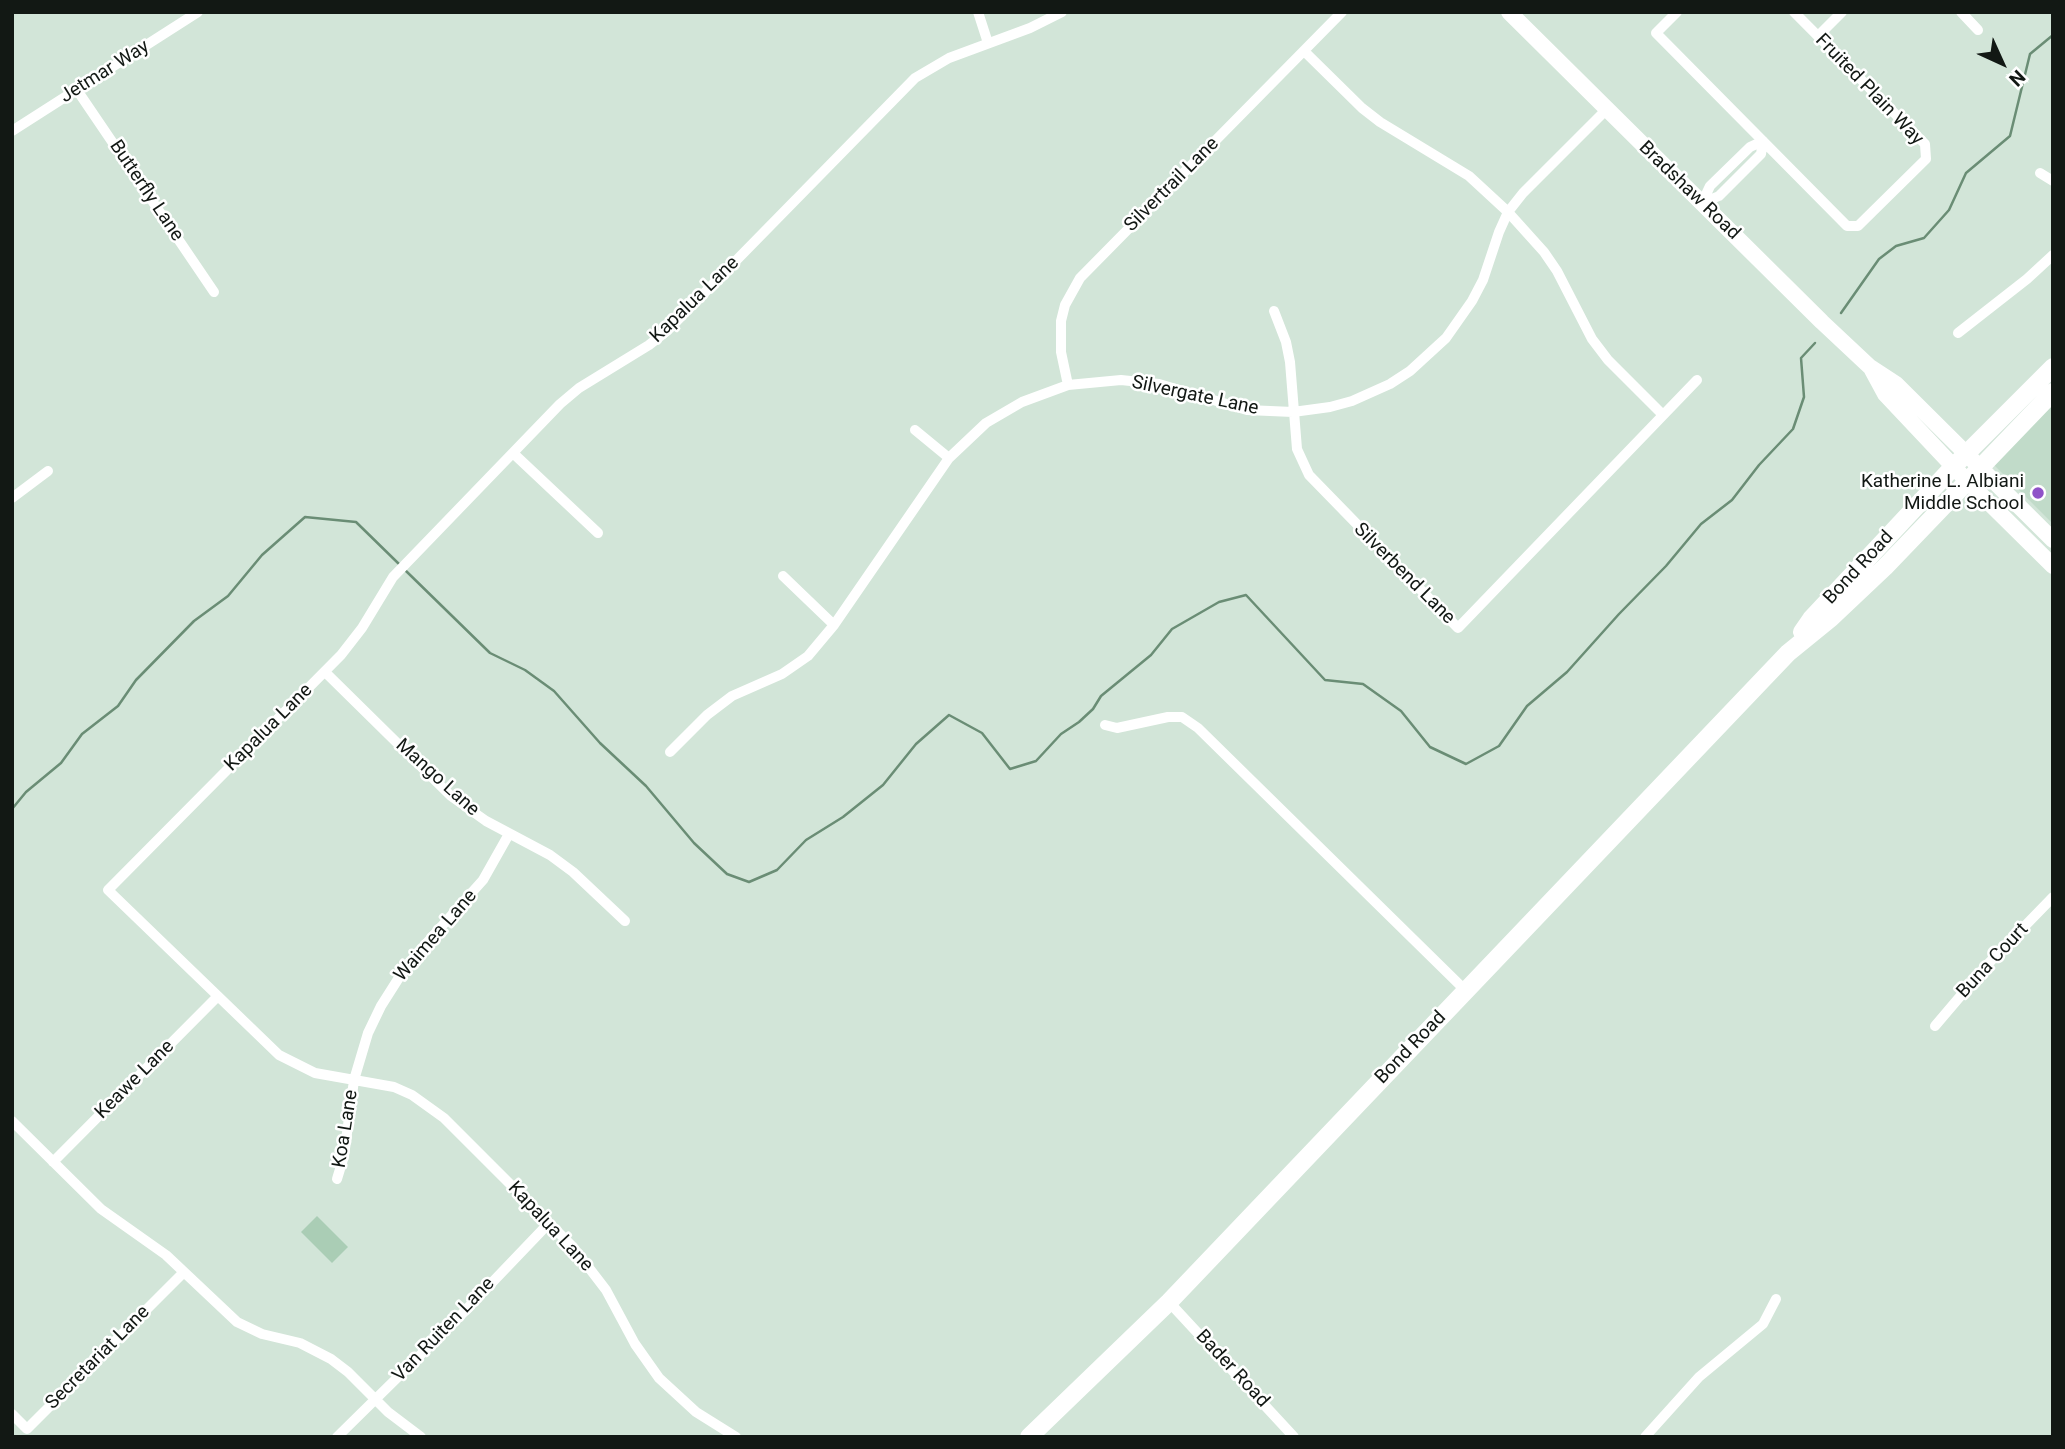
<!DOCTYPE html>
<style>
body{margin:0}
#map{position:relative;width:2065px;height:1449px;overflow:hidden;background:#d2e5d8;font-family:Roboto,sans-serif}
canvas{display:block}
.frame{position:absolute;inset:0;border:14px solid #121814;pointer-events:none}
.north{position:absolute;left:1967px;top:28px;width:70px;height:70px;-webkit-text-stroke:5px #fff;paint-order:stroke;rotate:135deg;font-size:19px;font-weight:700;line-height:28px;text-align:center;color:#121814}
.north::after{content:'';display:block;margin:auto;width:24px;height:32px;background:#121814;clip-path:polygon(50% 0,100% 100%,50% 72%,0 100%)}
</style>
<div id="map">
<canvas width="2065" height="1449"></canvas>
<div class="frame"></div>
<div class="north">N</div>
</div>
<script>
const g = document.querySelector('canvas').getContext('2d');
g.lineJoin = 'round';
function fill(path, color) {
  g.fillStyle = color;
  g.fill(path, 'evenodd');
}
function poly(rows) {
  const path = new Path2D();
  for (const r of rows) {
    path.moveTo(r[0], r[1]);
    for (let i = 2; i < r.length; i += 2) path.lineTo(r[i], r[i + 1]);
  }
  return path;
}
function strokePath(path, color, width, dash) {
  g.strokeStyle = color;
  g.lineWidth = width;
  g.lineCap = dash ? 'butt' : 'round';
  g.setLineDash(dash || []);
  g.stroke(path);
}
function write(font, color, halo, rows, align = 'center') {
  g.font = font + ' Roboto,sans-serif';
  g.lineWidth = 5;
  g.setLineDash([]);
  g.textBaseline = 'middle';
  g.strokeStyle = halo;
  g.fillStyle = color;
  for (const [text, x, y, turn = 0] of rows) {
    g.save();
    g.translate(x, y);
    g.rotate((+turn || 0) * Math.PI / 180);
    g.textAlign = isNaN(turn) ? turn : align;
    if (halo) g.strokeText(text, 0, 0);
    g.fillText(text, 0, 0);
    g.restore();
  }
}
fill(poly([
 [2053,403,2053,524,1992,463]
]), '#c1dbc9');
fill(poly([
 [317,1216,348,1247,332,1263,301,1232]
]), '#aacdb5');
strokePath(poly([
 [1841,313,1879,259,1896,246,1924,238,1949,210,1966,173,2010,136,2030,54,2053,35],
 [405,570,490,653,525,670,554,691,600,743,646,786,694,843,727,874,749,882,777,870,806,840,843,817,883,785,916,744,949,715,982,733,1010,769,1036,761,1061,734,1079,722,1093,709,1101,696,1151,655,1172,629,1219,602,1246,595,1325,680,1363,684,1401,711,1430,747,1466,764,1499,746,1527,706,1567,672,1619,614,1666,566,1701,524,1732,500,1759,465,1793,429,1804,397,1801,358,1815,343],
 [12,809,26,792,61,763,82,734,118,706,136,680,194,621,228,596,262,555,305,517,356,522,400,565]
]), '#6a8d75', 2.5);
strokePath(poly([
 [978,12,988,43],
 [1677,12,1656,33,1847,226,1858,226,1926,159,1925,144,1794,12],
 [1961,12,1978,30],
 [1818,36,1842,12],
 [1304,51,1362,108,1380,122,1469,176,1508,212,1544,252,1557,271,1592,339,1608,360,1663,415],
 [77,90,214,292],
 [12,131,198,12],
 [2040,173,2053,181],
 [1702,203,1719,196,1761,154,1763,141],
 [1702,203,1710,186,1750,147,1763,141],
 [1274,311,1286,342,1290,362,1297,449,1309,475,1458,628,1697,380],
 [1958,333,2027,279,2053,255],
 [1068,385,1061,352,1061,321,1065,305,1080,278,1342,12],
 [915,430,949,458],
 [514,454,598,533],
 [12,498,48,471],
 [783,576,834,625],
 [325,672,451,796,486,821,550,855,573,872,625,921],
 [1105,725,1117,728,1168,717,1182,717,1198,728,1466,991],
 [670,752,707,715,732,696,782,674,808,656,834,625,949,458,986,423,1022,402,1068,385,1121,380,1159,384,1247,410,1293,412,1330,407,1352,401,1390,384,1410,371,1446,338,1472,301,1483,280,1499,232,1508,212,1523,193,1606,110],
 [1935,1026,1986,966,2053,897],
 [12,1121,101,1209,166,1255,237,1322,262,1334,300,1343,331,1359,348,1372,388,1412,421,1437],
 [53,1162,217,997],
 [337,1179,344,1156,354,1080,368,1033,381,1006,407,965,483,880,509,834],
 [1169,1302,1294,1437],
 [12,1414,27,1429,184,1272],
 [337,1437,461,1315,549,1223],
 [736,1437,696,1412,659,1378,635,1344,606,1290,573,1247,444,1118,412,1095,394,1087,315,1073,279,1055,108,890,341,655,362,628,393,577,560,404,579,388,649,345,668,330,915,78,949,58,1030,28,1062,12],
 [1645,1437,1699,1377,1763,1324,1776,1299]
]), '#fff', 10);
strokePath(poly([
 [1509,12,1822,322,1870,367,1896,384,2053,540],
 [1872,370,1885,394,1967,481,2053,566]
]), '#fff', 16);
strokePath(poly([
 [1802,632,1811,619,1954,466,2053,367],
 [1029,1437,1169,1302,1788,653,1831,618,1885,567,2053,392]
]), '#fff', 18);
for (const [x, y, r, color] of [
 [2038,493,7,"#8f52c8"]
]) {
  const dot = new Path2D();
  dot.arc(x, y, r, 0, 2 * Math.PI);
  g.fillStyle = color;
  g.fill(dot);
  strokePath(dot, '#fff', 2.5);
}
write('19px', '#121814', '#fff', [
 ["Jetmar Way",105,72,-32],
 ["Fruited Plain Way",1869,90,46],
 ["Silvertrail Lane",1172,185,-45],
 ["Butterfly Lane",146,191,56],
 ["Bradshaw Road",1689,191,44],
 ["Kapalua Lane",695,300,-44],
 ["Silvergate Lane",1195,396,12],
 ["Bond Road",1859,568,-47],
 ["Silverbend Lane",1404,574,45],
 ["Kapalua Lane",269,728,-45],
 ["Mango Lane",437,778,42],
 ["Waimea Lane",436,936,-49],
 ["Buna Court",1993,961,-47],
 ["Bond Road",1411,1048,-46],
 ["Keawe Lane",135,1080,-45],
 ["Koa Lane",346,1129,-81],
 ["Kapalua Lane",550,1227,47],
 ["Van Ruiten Lane",444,1330,-46],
 ["Secretariat Lane",98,1358,-45],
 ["Bader Road",1232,1369,47]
]);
write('19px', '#121814', '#fff', [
 ["Katherine L. Albiani",2024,482],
 ["Middle School",2024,504]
], 'right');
</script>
